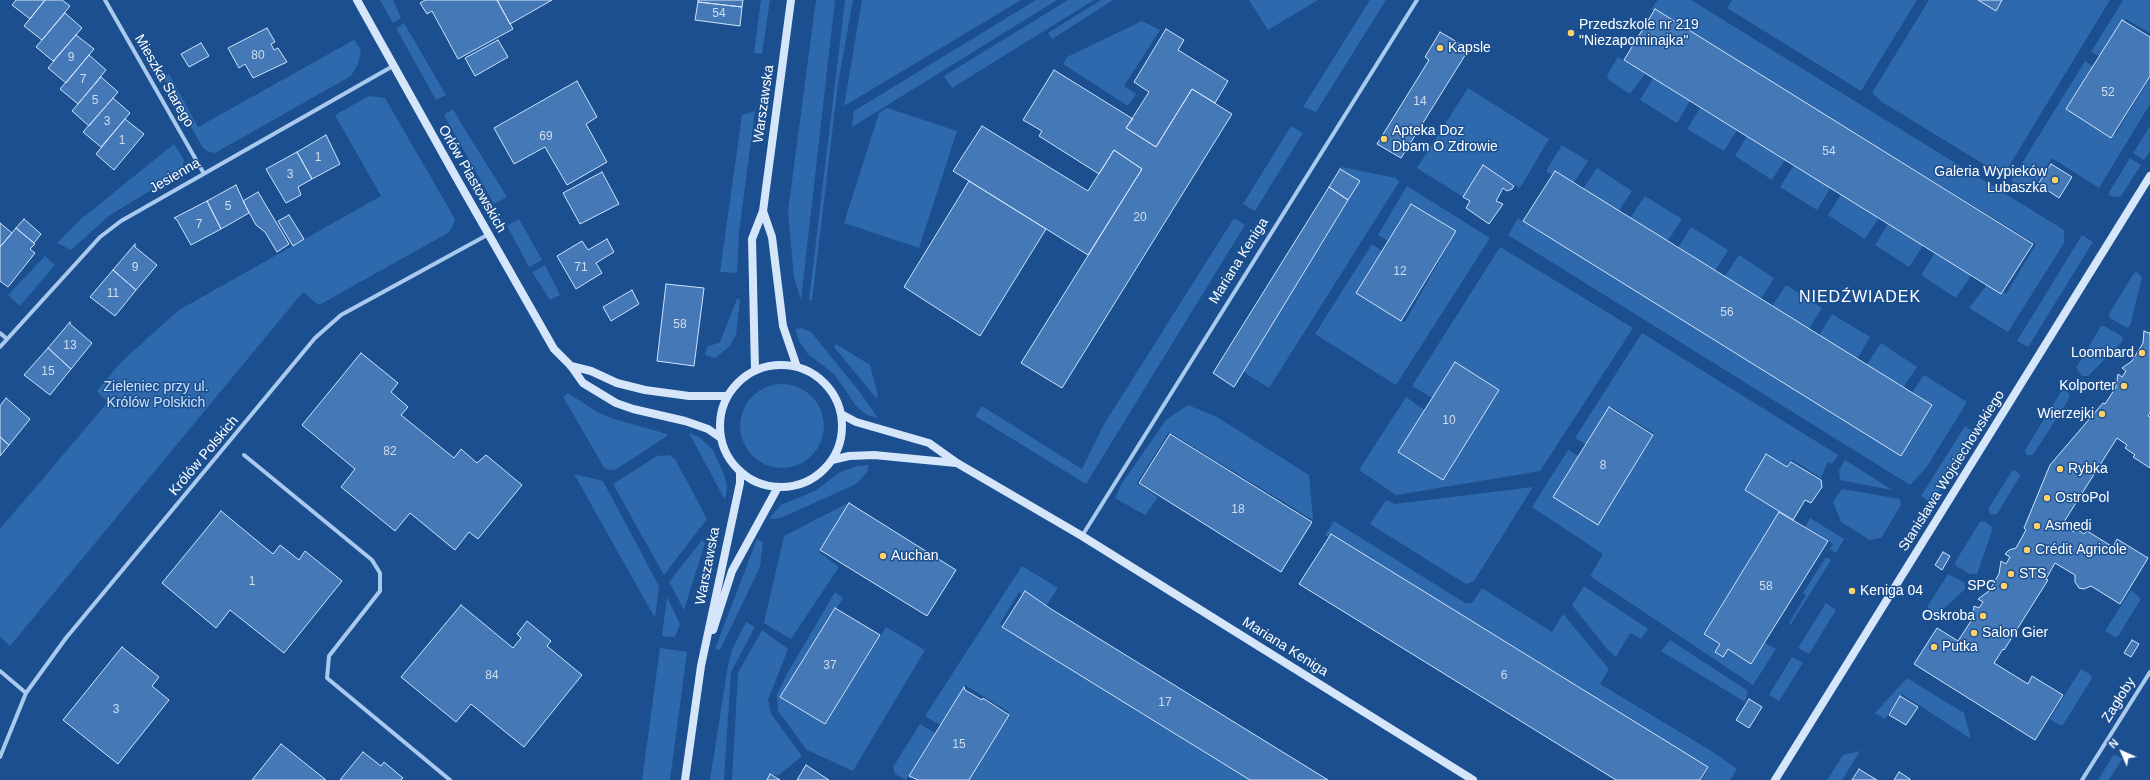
<!DOCTYPE html>
<meta charset="utf-8">
<style>
body{margin:0}
#map{position:relative;width:2150px;height:780px;overflow:hidden;background:#1b4f8f;font-family:Arial,sans-serif}
canvas{display:block}
.north{position:absolute;left:2102px;top:732px;width:40px;height:40px;-webkit-text-stroke:3px #1b4f8f;paint-order:stroke;rotate:315deg;font-size:11px;font-weight:700;line-height:16px;text-align:center;color:#fff}
.north::after{content:'';display:block;margin:auto;width:14px;height:18px;background:#fff;clip-path:polygon(50% 0,100% 100%,50% 72%,0 100%)}
</style>
<div id="map">
<canvas width="2150" height="780"></canvas>
<div class="north">N</div>
</div>
<script>
const g = document.querySelector('canvas').getContext('2d');
g.lineJoin = 'round';
function fill(path, color) {
  g.fillStyle = color;
  g.fill(path, 'evenodd');
}
function poly(rows) {
  const path = new Path2D();
  for (const r of rows) {
    if (r.length === 3) {
      path.moveTo(r[0] + r[2], r[1]);
      path.arc(r[0], r[1], r[2], 0, 2 * Math.PI);
      continue;
    }
    path.moveTo(r[0], r[1]);
    for (let i = 2; i < r.length; i += 2) path.lineTo(r[i], r[i + 1]);
  }
  return path;
}
function strokePath(path, color, width, dash) {
  g.strokeStyle = color;
  g.lineWidth = width;
  g.lineCap = dash ? 'butt' : 'round';
  g.setLineDash(dash || []);
  g.stroke(path);
}
function write(font, color, halo, rows, align = 'center') {
  g.font = font + ' Arial,sans-serif';
  g.lineWidth = 3;
  g.setLineDash([]);
  g.textBaseline = 'middle';
  g.strokeStyle = halo;
  g.fillStyle = color;
  for (const [text, x, y, turn = 0] of rows) {
    g.save();
    g.translate(x, y);
    g.rotate((+turn || 0) * Math.PI / 180);
    g.textAlign = isNaN(turn) ? turn : align;
    if (halo) g.strokeText(text, 0, 0);
    g.fillText(text, 0, 0);
    g.restore();
  }
}
fill(poly([
 [380,0,393,0,401,18,393,23],
 [761,0,770,0,762,54,754,53],
 [816,0,835,0,801,300,794,277,788,211],
 [845,0,853,0,838,84,812,301,809,300],
 [862,0,1021,0,844,106],
 [1036,0,1057,0,852,127,854,111],
 [1068,0,1094,0,952,88,944,76],
 [1101,0,1113,0,1052,39,1048,33],
 [1249,0,1318,0,1268,30],
 [1370,0,1386,0,1316,112,1303,107],
 [1658,0,1691,0,2064,230,2064,243,2008,332,1969,308,1988,283,2006,294,2036,244,1651,9],
 [1732,0,1917,0,1861,91,1727,8],
 [1929,0,2110,0,2003,176,1882,102,1872,93],
 [2123,0,2150,0,2150,33,2126,19,2102,58,2091,52],
 [1142,21,1160,30,1124,86,1136,94,1128,106,1063,64,1067,57],
 [404,23,446,95,436,100,396,28],
 [354,40,361,50,358,64,351,76,215,153,207,151,203,148,163,77,169,74,198,127],
 [1618,57,1645,74,1630,94,1609,80,1607,75],
 [2085,61,2096,68,2072,109,2115,135,2150,78,2150,104,2099,188,2052,158,2030,192,2011,181],
 [1653,78,1690,101,1677,123,1640,100],
 [1468,88,1549,139,1520,188,1483,166,1463,197,1417,168],
 [369,96,385,98,455,219,452,228,448,233,321,304,317,304,303,292,10,646,0,637,0,529,108,402,97,391,121,362,179,310,381,196,335,115],
 [887,108,957,131,919,248,844,223,879,113],
 [1700,108,1737,130,1724,151,1687,129],
 [453,109,464,128,507,197,494,204,444,115],
 [755,111,739,232,737,273,720,272,742,115],
 [1291,126,1303,133,1255,211,1243,204],
 [2150,126,2150,151,2144,160,2133,153],
 [1747,136,1785,160,1772,180,1735,156],
 [174,144,184,160,181,172,110,215,71,250,57,243,81,219],
 [1562,145,1588,161,1571,187,1546,171],
 [2130,158,2141,165,2121,196,2113,197,2108,194],
 [1794,165,1831,187,1817,210,1780,187],
 [1341,167,1396,178,1399,182,1269,388,1245,373,1244,369],
 [1597,168,1632,191,1616,215,1581,192],
 [1407,186,1490,238,1396,385,1315,334,1372,244,1382,251,1356,293,1405,322,1456,231,1411,204,1388,241,1378,235],
 [1842,193,1879,217,1865,239,1828,215],
 [1645,196,1682,219,1665,245,1628,221],
 [1234,218,1245,225,1086,484,975,416,982,406,1082,469,1103,426],
 [1518,218,1903,453,1931,407,1911,394,1924,375,1967,402,1926,468,1910,485,1508,235],
 [519,219,542,260,529,267,507,226],
 [1889,222,1924,244,1909,267,1875,245],
 [1691,227,1728,250,1713,274,1676,251],
 [2082,235,2093,242,2028,347,2017,341],
 [1500,247,1633,328,1540,471,1396,495,1359,470,1406,397,1427,412,1443,479,1498,389,1456,364,1434,399,1412,386],
 [1936,251,1972,274,1956,298,1921,275],
 [1739,255,1774,278,1759,302,1723,279],
 [45,256,55,265,20,306,8,295],
 [545,265,560,295,550,300,532,272],
 [2137,272,2142,277,2130,326,2127,328,2110,318,2109,314,2134,273],
 [1786,285,1822,308,1807,332,1771,308],
 [737,299,740,299,736,335,729,347,715,358,705,355,707,347,720,342],
 [1832,314,1870,337,1856,361,1818,337],
 [2101,326,2104,326,2122,336,2123,341,2088,376,2082,376,2076,368],
 [801,328,811,332,859,391,878,418,867,415,856,406,834,374,808,354,800,343,795,329],
 [1642,333,1838,455,1832,464,1828,462,1821,478,1793,460,1786,467,1746,490,1779,512,1703,634,1720,645,1715,653,1723,657,1728,649,1751,664,1765,643,1776,649,1753,685,1590,576,1603,554,1532,507,1568,450,1580,457,1599,523,1654,433,1611,407,1587,445,1575,438],
 [1881,343,1917,367,1902,389,1866,366],
 [836,344,870,365,878,396,876,398,834,347],
 [782,426,42],
 [2062,390,2068,392,2070,397,2033,455,2026,455,2025,450],
 [568,393,597,412,614,419,667,434,667,436,615,470,605,469,563,397],
 [1188,405,1217,417,1309,475,1313,520,1169,432,1137,483,1158,497,1145,515,1115,498,1122,483,1166,420],
 [1965,426,1976,433,1932,503,1921,496],
 [689,433,699,437,713,450,725,477,727,487,725,500],
 [669,455,675,459,707,519,664,575,613,484,657,456],
 [1845,460,1892,490,1840,480,1839,470],
 [869,465,867,472,856,484,781,518,769,519,781,505,815,491,840,472,857,466],
 [2014,470,2019,473,2020,476,1997,514,1991,515,1988,509,2012,471],
 [574,474,603,481,659,586,655,618],
 [1533,487,1474,581,1466,584,1370,524,1386,500,1395,504],
 [1842,489,1900,499,1901,505,1881,538,1870,540,1841,522,1833,502],
 [850,502,819,552,839,567,791,639,764,623,784,536],
 [1810,518,1844,539,1836,553,1830,549,1833,544,1805,527],
 [1334,521,1465,603,1472,603,1482,588,1552,632,1563,614,1609,669,1600,684,1713,752,1737,769,1730,780,1702,780,1708,769,1325,535],
 [1984,521,1991,526,1992,531,1977,574,1970,574,1956,566,1955,562,1980,522],
 [757,539,763,542,760,567,720,650,715,649],
 [702,540,705,543,684,610,669,582],
 [1826,557,1831,560,1791,624,1789,623,1806,595,1803,593],
 [1022,566,1058,588,1045,607,1019,592,1000,624,1254,780,967,780,1009,712,965,685,940,725,925,716],
 [1948,574,1965,583,1965,589,1938,614,1932,613,1927,607],
 [1584,586,1648,629,1641,639,1630,633,1616,657,1607,649,1572,605],
 [2131,590,2141,599,2118,636,2115,637,2105,631],
 [835,592,843,598,783,695,826,722,886,627,925,650,853,771,807,750,778,711,777,695,787,674],
 [667,597,680,624,675,637,662,636],
 [1826,603,1836,610,1809,654,1798,648],
 [746,622,755,627,731,672,724,780,710,780,728,665,732,650],
 [762,630,788,649,768,700,771,714,802,756,779,775,771,775,767,780,732,780,738,673],
 [1670,640,1748,691,1745,702,1661,651],
 [660,648,687,652,670,780,642,780],
 [1792,657,1803,663,1779,701,1769,695],
 [2081,669,2091,675,2092,678,2063,725,2060,725,2050,719],
 [1907,678,1964,713,1971,739,1902,694,1885,719,1875,713],
 [920,724,935,733,906,780,895,774,893,767],
 [1860,751,1842,780,1827,780,1843,755],
 [2114,754,2122,759,2109,780,2098,780]
]), '#2e69ad');
const building = poly([
 [16,0,45,0,30,19,12,5,16,0],
 [45,0,62,0,70,6,42,40,24,26,45,0],
 [425,0,497,0,513,29,458,59,432,11,427,14,420,3,425,0],
 [497,0,552,0,510,24,497,0],
 [698,0,743,0,742,7,698,2,698,0],
 [1978,0,2002,0,1996,11,1978,0],
 [698,2,742,7,740,26,695,20,698,2],
 [1655,9,2033,244,2001,294,1624,60,1655,9],
 [65,13,82,28,53,61,36,47,65,13],
 [2122,20,2150,37,2150,76,2111,138,2066,109,2122,20],
 [267,28,275,42,271,44,274,50,278,48,287,62,253,78,245,64,239,68,228,48,267,28],
 [1166,29,1184,40,1178,50,1228,81,1215,103,1192,89,1156,147,1126,128,1149,92,1134,82,1166,29],
 [1440,32,1469,49,1401,158,1377,144,1429,60,1425,57,1440,32],
 [76,35,94,49,66,83,48,68,76,35],
 [498,40,508,57,475,76,465,58,498,40],
 [201,43,209,56,189,67,181,54,201,43],
 [89,55,106,70,78,104,60,89,89,55],
 [1054,70,1133,119,1126,128,1156,147,1192,89,1232,114,1062,388,1021,363,1142,169,1114,150,1099,174,1039,136,1042,131,1023,120,1054,70],
 [101,77,118,92,89,126,72,111,101,77],
 [577,81,597,117,586,124,607,162,567,185,545,147,514,164,494,128,577,81],
 [113,98,130,113,101,147,83,132,113,98],
 [125,119,144,134,114,170,96,154,125,119],
 [982,126,1088,191,1114,150,1142,169,1088,255,953,171,982,126],
 [326,135,340,164,312,179,297,152,326,135],
 [297,152,312,179,298,187,301,195,286,203,266,169,297,152],
 [2051,164,2072,177,2059,198,2038,184,2051,164],
 [1483,165,1514,186,1512,189,1507,191,1503,188,1496,201,1503,204,1489,224,1466,208,1470,201,1463,197,1483,165],
 [1340,169,1360,181,1348,200,1329,187,1340,169],
 [1555,171,1932,405,1901,456,1523,221,1555,171],
 [602,172,619,204,580,224,563,193,602,172],
 [969,181,1046,229,980,336,904,287,969,181],
 [236,185,249,213,221,229,207,201,236,185],
 [1329,187,1348,200,1234,387,1213,373,1329,187],
 [258,192,289,244,277,252,265,232,256,225,243,201,258,192],
 [207,201,221,229,191,245,177,220,174,218,207,201],
 [1411,204,1456,231,1401,321,1356,293,1411,204],
 [289,215,304,239,293,246,278,221,289,215],
 [24,219,41,234,34,243,16,228,24,219],
 [0,223,12,233,0,247,0,223],
 [16,228,35,244,30,249,35,253,8,287,0,281,0,247,16,228],
 [607,239,614,252,596,263,602,273,576,289,557,256,582,241,588,250,607,239],
 [135,244,135,247,157,265,136,290,113,270,135,244],
 [113,270,136,290,115,316,90,297,113,270],
 [666,284,704,288,694,366,657,361,666,284],
 [632,290,639,304,611,321,603,307,632,290],
 [70,322,70,324,92,343,71,369,48,348,70,322],
 [2144,331,2149,333,2150,332,2150,413,2148,416,2150,417,2150,468,2133,457,2135,455,2125,448,2127,445,2117,438,2062,525,2073,532,2075,528,2084,534,2087,531,2113,547,2117,539,2148,558,2120,604,2091,586,2084,589,2079,588,2075,582,2075,575,2055,563,2046,579,2048,580,2004,650,2003,649,1994,663,2028,684,2032,676,2063,695,2035,740,1914,664,1937,628,1958,641,1973,618,1974,606,1979,608,1983,602,1978,599,1989,591,1999,574,2001,561,2006,564,2010,557,2005,554,2009,550,2016,548,2026,530,2024,528,2050,465,2103,403,2105,404,2116,387,2118,374,2122,377,2126,371,2122,368,2132,361,2143,343,2144,331],
 [48,348,71,369,50,395,24,375,48,348],
 [361,353,398,383,391,392,408,407,401,415,454,458,461,449,477,463,486,455,522,485,478,539,469,532,455,550,410,513,395,531,341,487,355,469,302,425,361,353],
 [1455,362,1499,390,1443,480,1398,452,1455,362],
 [6,398,30,419,9,445,0,437,0,406,6,398],
 [1609,407,1653,435,1598,525,1553,497,1609,407],
 [1170,434,1312,522,1281,572,1139,483,1170,434],
 [0,437,9,445,0,456,0,437],
 [1766,454,1787,467,1791,462,1821,480,1822,487,1811,503,1805,500,1793,520,1745,490,1766,454],
 [849,503,956,570,927,616,820,550,849,503],
 [221,511,273,554,280,545,299,560,305,551,342,581,284,653,230,610,216,628,162,583,221,511],
 [1779,512,1828,541,1751,664,1728,649,1723,657,1715,652,1720,644,1704,634,1779,512],
 [1331,534,1708,767,1700,780,1616,780,1299,584,1331,534],
 [1943,552,1950,556,1942,570,1935,565,1943,552],
 [1025,591,1051,609,1328,780,1250,780,1002,627,1025,591],
 [461,605,513,648,521,638,517,634,527,621,551,641,547,646,582,675,524,747,471,704,456,722,401,677,461,605],
 [835,608,880,635,825,724,780,697,835,608],
 [2132,640,2139,644,2131,657,2124,653,2132,640],
 [122,647,159,677,152,686,169,700,118,764,63,720,122,647],
 [964,687,965,690,982,700,983,698,1009,715,969,780,918,780,909,776,964,687],
 [1900,696,1918,707,1906,725,1889,715,1900,696],
 [1749,699,1762,707,1749,728,1736,720,1749,699],
 [281,744,326,780,252,780,281,744],
 [363,752,381,766,384,762,403,778,401,780,340,780,363,752],
 [806,765,829,780,797,780,806,765],
 [1859,769,1862,771,1877,780,1852,780,1859,769],
 [1899,772,1910,779,1910,780,1894,780,1899,772],
 [770,774,780,780,767,780,770,774]
]);
fill(building, '#4478b7');
strokePath(building, '#cfe3fa', 1);
strokePath(poly([
 [105,0,203,172],
 [0,333,7,339],
 [0,347,100,237,121,221,393,66],
 [244,455,372,560,380,573,380,591,329,656,327,678,450,780],
 [1082,536,1417,0],
 [0,671,26,693],
 [0,757,26,693,66,638,315,338,341,315,489,234],
 [2082,780,2150,672]
]), '#a9c9ee', 4);
strokePath(poly([
 [357,0,452,170,554,349,571,366,583,383,616,403,633,409,685,421,708,429,721,438],
 [763,211,772,237,783,326,797,367],
 [781,426,61],
 [571,366,591,371,617,383,645,390,689,396,727,396],
 [755,370,752,239,763,211,791,0],
 [841,414,856,422,929,443,957,463,1082,536,1473,780],
 [832,460,849,456,874,455,956,463],
 [713,630,732,571,778,487],
 [685,780,701,666,740,483,740,471],
 [1775,780,2150,176]
]), '#d6e6fa', 8);
for (const [x, y, r, color] of [
 [1571,33,4,"#ffd166"],
 [1440,48,4,"#ffd166"],
 [1384,139,4,"#ffd166"],
 [2055,180,4,"#ffd166"],
 [2142,353,4,"#ffd166"],
 [2124,386,4,"#ffd166"],
 [2102,414,4,"#ffd166"],
 [2060,469,4,"#ffd166"],
 [2047,498,4,"#ffd166"],
 [2037,526,4,"#ffd166"],
 [2027,550,4,"#ffd166"],
 [883,556,4,"#ffd166"],
 [2011,574,4,"#ffd166"],
 [2004,586,4,"#ffd166"],
 [1852,591,4,"#ffd166"],
 [1983,616,4,"#ffd166"],
 [1974,633,4,"#ffd166"],
 [1934,647,4,"#ffd166"]
]) {
  const dot = new Path2D();
  dot.arc(x, y, r, 0, 2 * Math.PI);
  g.fillStyle = color;
  g.fill(dot);
  strokePath(dot, '#1b4f8f', 1.5);
}
write('12px', '#d0dded', null, [
 ["54",719,14],
 ["80",258,56],
 ["9",71,58],
 ["7",83,80],
 ["52",2108,93],
 ["5",95,101],
 ["14",1420,102],
 ["3",107,122],
 ["69",546,137],
 ["1",122,141],
 ["54",1829,152],
 ["1",318,158],
 ["3",290,175],
 ["5",228,207],
 ["20",1140,218],
 ["7",199,225],
 ["9",135,268],
 ["71",581,268],
 ["12",1400,272],
 ["11",113,294],
 ["56",1727,313],
 ["58",680,325],
 ["13",70,346],
 ["15",48,372],
 ["10",1449,421],
 ["82",390,452],
 ["8",1603,466],
 ["18",1238,510],
 ["1",252,582],
 ["58",1766,587],
 ["37",830,666],
 ["84",492,676],
 ["6",1504,676],
 ["17",1165,703],
 ["3",116,710],
 ["15",959,745]
]);
write('14px', '#fff', '#1b4f8f', [
 ["Przedszkole nr 219",1579,25],
 ["\"Niezapominajka\"",1579,41],
 ["Kapsle",1448,48],
 ["Apteka Doz",1392,131],
 ["Dbam O Zdrowie",1392,147],
 ["Galeria Wypieków",2047,172,"right"],
 ["Lubaszka",2047,188,"right"],
 ["Loombard",2134,353,"right"],
 ["Kolporter",2116,386,"right"],
 ["Wierzejki",2094,414,"right"],
 ["Rybka",2068,469],
 ["OstroPol",2055,498],
 ["Asmedi",2045,526],
 ["Crédit Agricole",2035,550],
 ["Auchan",891,556],
 ["STS",2019,574],
 ["SPC",1996,586,"right"],
 ["Keniga 04",1860,591],
 ["Oskroba",1975,616,"right"],
 ["Salon Gier",1982,633],
 ["Putka",1942,647]
], 'left');
write('14px', '#fff', '#1b4f8f', [
 ["Mieszka Starego",164,81,60],
 ["Warszawska",764,104,-82],
 ["Jesienna",175,176,-30],
 ["Orłów Piastowskich",472,179,60],
 ["Mariana Keniga",1239,261,-58],
 ["Królów Polskich",204,456,-50],
 ["Stanisława Wojciechowskiego",1952,471,-58],
 ["Warszawska",708,566,-79],
 ["Mariana Keniga",1285,647,32],
 ["Zagłoby",2119,700,-58]
]);
write('14px', '#cfe3fa', '#1b4f8f', [
 ["Zieleniec przy ul.",156,387],
 ["Królów Polskich",156,403]
]);
g.letterSpacing = '1px';
write('16px', '#fff', '#1b4f8f', [
 ["NIEDŹWIADEK",1860,298]
]);
g.letterSpacing = '0px';
</script>
